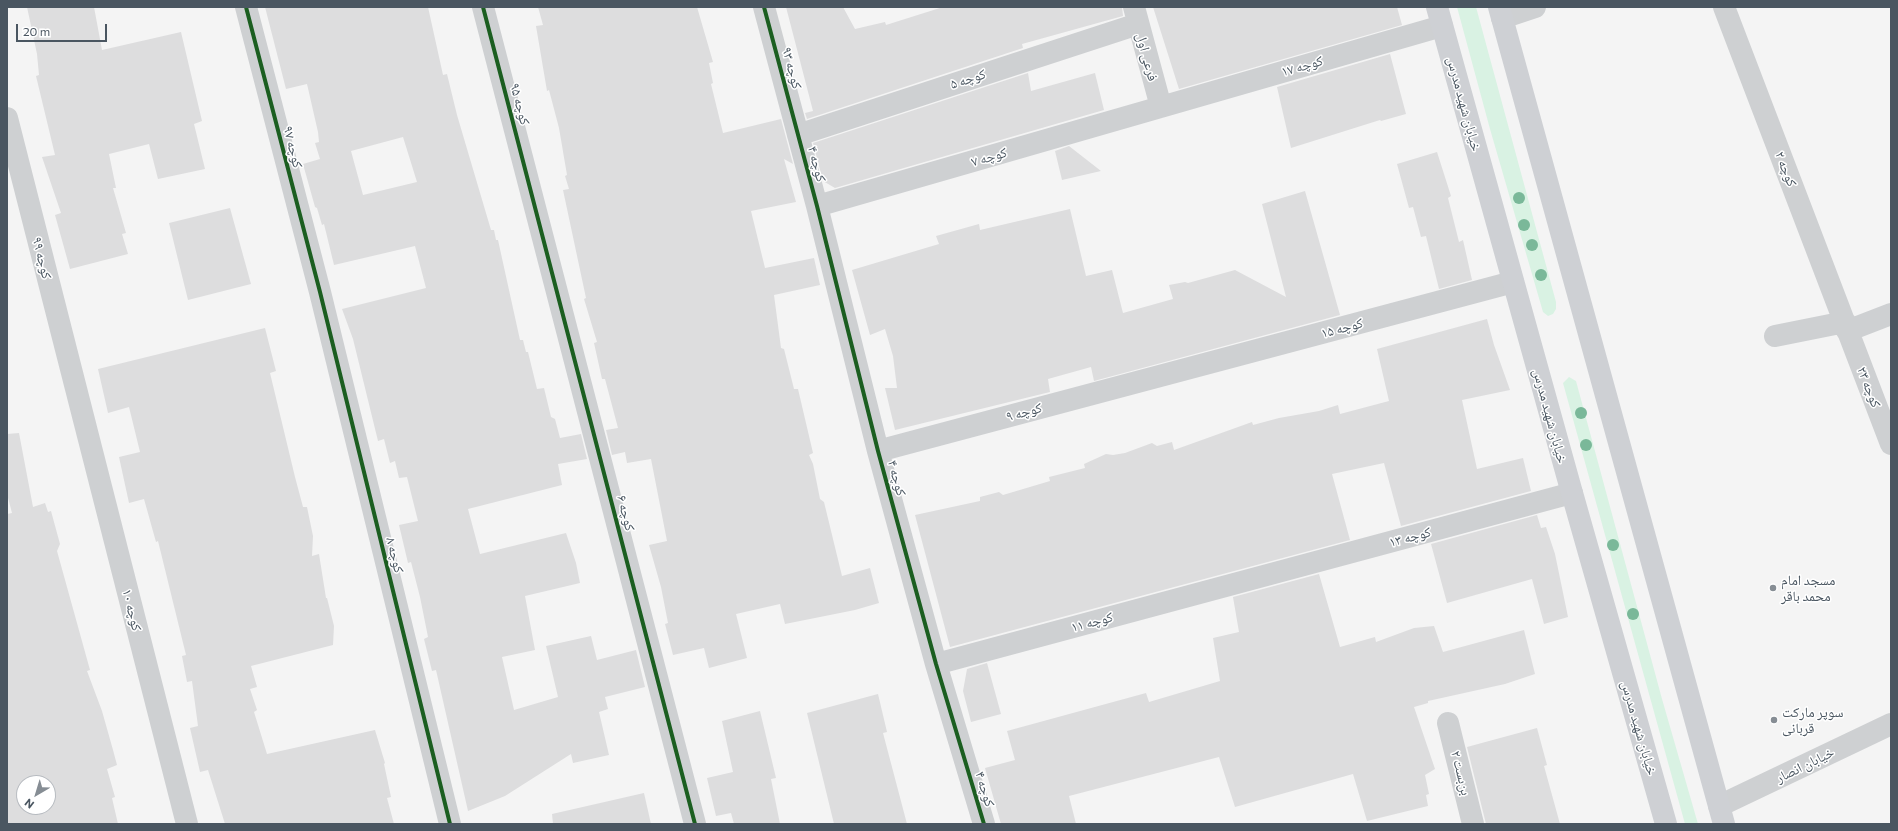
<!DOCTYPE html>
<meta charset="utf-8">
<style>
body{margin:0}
#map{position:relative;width:1898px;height:831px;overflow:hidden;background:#f4f4f4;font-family:Commissioner,sans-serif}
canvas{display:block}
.frame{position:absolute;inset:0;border:8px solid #4a5661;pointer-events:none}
.north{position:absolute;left:16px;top:775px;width:40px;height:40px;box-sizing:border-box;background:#fff;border:1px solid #b7bbc0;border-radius:50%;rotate:218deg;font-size:11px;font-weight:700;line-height:16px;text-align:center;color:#4a5661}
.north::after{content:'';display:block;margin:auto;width:14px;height:18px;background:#868d94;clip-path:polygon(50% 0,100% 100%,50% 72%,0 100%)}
.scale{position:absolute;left:16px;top:24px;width:91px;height:18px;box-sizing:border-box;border:2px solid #4a5661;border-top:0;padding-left:5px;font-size:12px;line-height:14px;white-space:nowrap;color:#4a5661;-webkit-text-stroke:3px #fff;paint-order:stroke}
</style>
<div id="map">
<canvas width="1898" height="831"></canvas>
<div class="frame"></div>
<div class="north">N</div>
<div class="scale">20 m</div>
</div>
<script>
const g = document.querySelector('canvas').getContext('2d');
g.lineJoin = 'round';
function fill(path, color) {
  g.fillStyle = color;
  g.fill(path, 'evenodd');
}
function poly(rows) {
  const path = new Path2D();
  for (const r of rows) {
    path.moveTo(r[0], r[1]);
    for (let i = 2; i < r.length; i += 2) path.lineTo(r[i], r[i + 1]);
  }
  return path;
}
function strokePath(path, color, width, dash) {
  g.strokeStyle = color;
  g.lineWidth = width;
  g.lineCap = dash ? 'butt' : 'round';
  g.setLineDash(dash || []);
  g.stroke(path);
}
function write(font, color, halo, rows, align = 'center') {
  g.font = font + ' Commissioner,"Noto Naskh Arabic",sans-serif';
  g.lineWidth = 3;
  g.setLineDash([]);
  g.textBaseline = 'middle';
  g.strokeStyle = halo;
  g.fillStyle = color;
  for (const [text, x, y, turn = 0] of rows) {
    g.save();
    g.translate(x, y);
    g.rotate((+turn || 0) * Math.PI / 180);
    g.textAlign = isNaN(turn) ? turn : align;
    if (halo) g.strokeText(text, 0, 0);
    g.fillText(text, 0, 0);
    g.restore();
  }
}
fill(poly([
 [1457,7,1476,7,1556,302,1556,309,1553,314,1548,316,1543,312,1490,129],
 [1569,377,1576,381,1662,699,1698,824,1685,824,1563,383]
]), '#d9f2e3');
fill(poly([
 [27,7,94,7,102,50,181,32,202,121,194,124,205,169,158,179,149,144,109,154,116,188,113,188,126,233,122,234,128,254,70,269,55,215,61,213,42,157,55,155,36,76,39,75,37,54],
 [265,7,428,7,443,75,447,74,457,115,491,230,494,230,496,240,498,240,520,340,523,340,526,352,528,352,537,389,544,388,551,417,555,419,560,438,581,434,587,459,558,464,562,485,468,509,480,554,566,533,576,563,580,583,525,596,535,650,502,657,514,710,558,697,546,646,591,636,597,660,636,650,645,687,605,697,608,709,599,712,609,755,573,763,571,754,505,796,468,811,436,670,432,671,424,639,428,637,420,597,411,562,408,563,399,525,418,521,407,477,399,478,395,461,390,463,384,439,378,441,353,339,342,309,426,288,415,246,334,265,324,224,322,225,317,208,315,207,303,164,320,159,315,143,319,142,318,132,307,84,286,89],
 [403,137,417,182,363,195,351,151],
 [538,7,697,7,713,62,709,63,713,83,711,84,723,133,781,119,793,164,784,159,796,202,751,211,765,268,814,258,820,285,774,295,781,348,784,349,794,389,798,389,813,453,809,455,813,464,820,499,824,502,842,576,870,568,879,603,855,610,785,624,780,604,736,614,747,658,709,668,704,648,673,655,665,624,668,623,661,587,649,545,667,541,651,459,627,463,625,452,612,455,606,430,618,428,605,379,602,379,594,343,597,342,584,299,586,298,563,190,569,189,565,176,567,175,559,128,549,90,547,91,536,26,543,25],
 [786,7,843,7,855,29,885,22,886,25,943,7,1122,7,1123,16,1022,44,1023,48,807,119,805,113,813,111],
 [1153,7,1397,7,1402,25,1179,89],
 [1390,54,1406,114,1381,121,1380,120,1291,148,1277,87],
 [1028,73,1031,91,1095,73,1104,110,835,188,823,181,813,143],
 [1069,146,1101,171,1062,180,1055,151],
 [1437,152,1451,196,1448,198,1459,242,1463,240,1472,280,1439,289,1426,236,1421,237,1413,207,1409,208,1397,164],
 [1305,191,1340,315,1094,381,1091,367,1048,379,1050,392,895,430,885,388,897,388,893,356,885,329,870,335,852,270,939,244,936,236,979,224,980,230,1070,209,1086,276,1112,270,1123,313,1173,299,1169,285,1185,282,1188,283,1235,270,1286,297,1262,204],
 [230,208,251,284,188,300,169,223],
 [1487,319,1494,345,1510,390,1462,400,1477,469,1523,458,1531,491,1401,526,1384,463,1332,474,1350,540,950,647,915,515,980,501,980,497,999,492,1003,495,1050,481,1049,477,1085,468,1084,464,1106,454,1113,455,1125,453,1152,443,1157,446,1172,442,1174,450,1252,422,1253,425,1279,418,1319,411,1338,405,1340,414,1389,401,1377,349],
 [265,328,276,371,270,373,295,477,303,507,307,507,313,536,312,556,319,554,326,598,327,598,334,626,333,645,251,666,257,687,250,689,257,710,254,712,267,754,375,730,385,763,384,764,391,797,387,798,394,824,225,824,208,770,200,772,190,728,198,726,192,681,187,682,182,656,186,655,158,541,156,542,144,499,129,503,119,457,140,452,129,407,108,413,98,369],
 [19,433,33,507,45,503,48,512,51,511,60,544,57,551,90,670,87,671,102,711,113,750,117,765,107,769,115,797,112,798,118,824,7,824,7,514,12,513,7,494,7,434],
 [24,783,48,783,48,807,24,807],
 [1537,515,1541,528,1546,527,1555,554,1568,617,1544,624,1532,579,1447,603,1431,544],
 [1319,574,1340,647,1375,637,1376,642,1414,628,1434,626,1443,652,1524,630,1535,674,1505,684,1428,701,1428,703,1414,707,1435,769,1425,775,1429,794,1426,795,1428,806,1367,821,1353,774,1235,807,1219,757,1069,796,1076,824,1001,824,985,768,1015,760,1007,731,1146,693,1149,702,1220,681,1213,638,1239,632,1233,597],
 [987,663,1001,714,971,722,963,691,967,669],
 [878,694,887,732,883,733,907,824,834,824,807,713],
 [760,711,776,778,771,779,780,824,734,824,731,813,716,816,707,778,733,772,722,721],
 [1537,728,1547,765,1544,766,1560,824,1486,824,1467,747],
 [644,793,651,824,553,824,552,814]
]), '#ddddde');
strokePath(poly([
 [246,7,320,292,450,824],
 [483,7,695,824],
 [764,7,817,206,878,451,936,664,984,824],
 [1134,7,1161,107],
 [1724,7,1891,444],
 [1502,18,1535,7],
 [7,118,187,824],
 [798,135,1138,24],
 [817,206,1442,26],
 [1847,331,1891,314],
 [1775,336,1845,322],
 [878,451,1513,282],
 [936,664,1572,493],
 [1448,723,1473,824],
 [1719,806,1891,724]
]), '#ced0d2', 22);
strokePath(poly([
 [1437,7,1572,493,1666,824],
 [1499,7,1724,824]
]), '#ced0d4', 22);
strokePath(poly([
 [246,7,320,292,450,824],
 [483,7,695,824],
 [764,7,817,206,878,451,936,664,984,824]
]), '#1b5e20', 4);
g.fillStyle = '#7ab899';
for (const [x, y] of [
 [1519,198],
 [1524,225],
 [1532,245],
 [1541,275],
 [1581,413],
 [1586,445],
 [1613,545],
 [1633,614]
]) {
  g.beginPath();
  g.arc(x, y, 6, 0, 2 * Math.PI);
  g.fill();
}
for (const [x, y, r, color] of [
 [1773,588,4,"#868d94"],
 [1774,720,4,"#868d94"]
]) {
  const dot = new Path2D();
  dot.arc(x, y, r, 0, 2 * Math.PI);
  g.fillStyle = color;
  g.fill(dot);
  strokePath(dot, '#fff', 1.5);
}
write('14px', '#4a5661', '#fff', [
 ["فرعی اول",1147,57,75],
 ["کوچه ۱۷",1302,66,-16],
 ["کوچه ۹۳",792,68,75],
 ["کوچه ۵",968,79,-18],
 ["کوچه ۹۵",520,104,75],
 ["خیابان شهید مدرس",1464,104,75],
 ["کوچه ۹۷",293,147,76],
 ["کوچه ۷",989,157,-16],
 ["کوچه ۴",817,164,75],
 ["کوچه ۲",1786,169,69],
 ["کوچه ۹۹",42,258,76],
 ["کوچه ۱۵",1342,328,-15],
 ["کوچه ۲۳",1869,387,69],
 ["کوچه ۹",1024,412,-15],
 ["خیابان شهید مدرس",1550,416,75],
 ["کوچه ۴",897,478,75],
 ["کوچه ۶",626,513,76],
 ["کوچه ۱۳",1410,537,-15],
 ["کوچه ۸",395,555,76],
 ["کوچه ۱۰",132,610,76],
 ["کوچه ۱۱",1092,622,-15],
 ["خیابان شهید مدرس",1639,728,74],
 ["خیابان انصار",1805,765,-26],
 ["بن‌بست ۲",1461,773,76],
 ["کوچه ۴",985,789,73]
]);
write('14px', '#4a5661', '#fff', [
 ["مسجد امام",1781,580],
 ["محمد باقر",1781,596],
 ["سوپر مارکت",1782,712],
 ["قربانی",1782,728]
], 'left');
</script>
